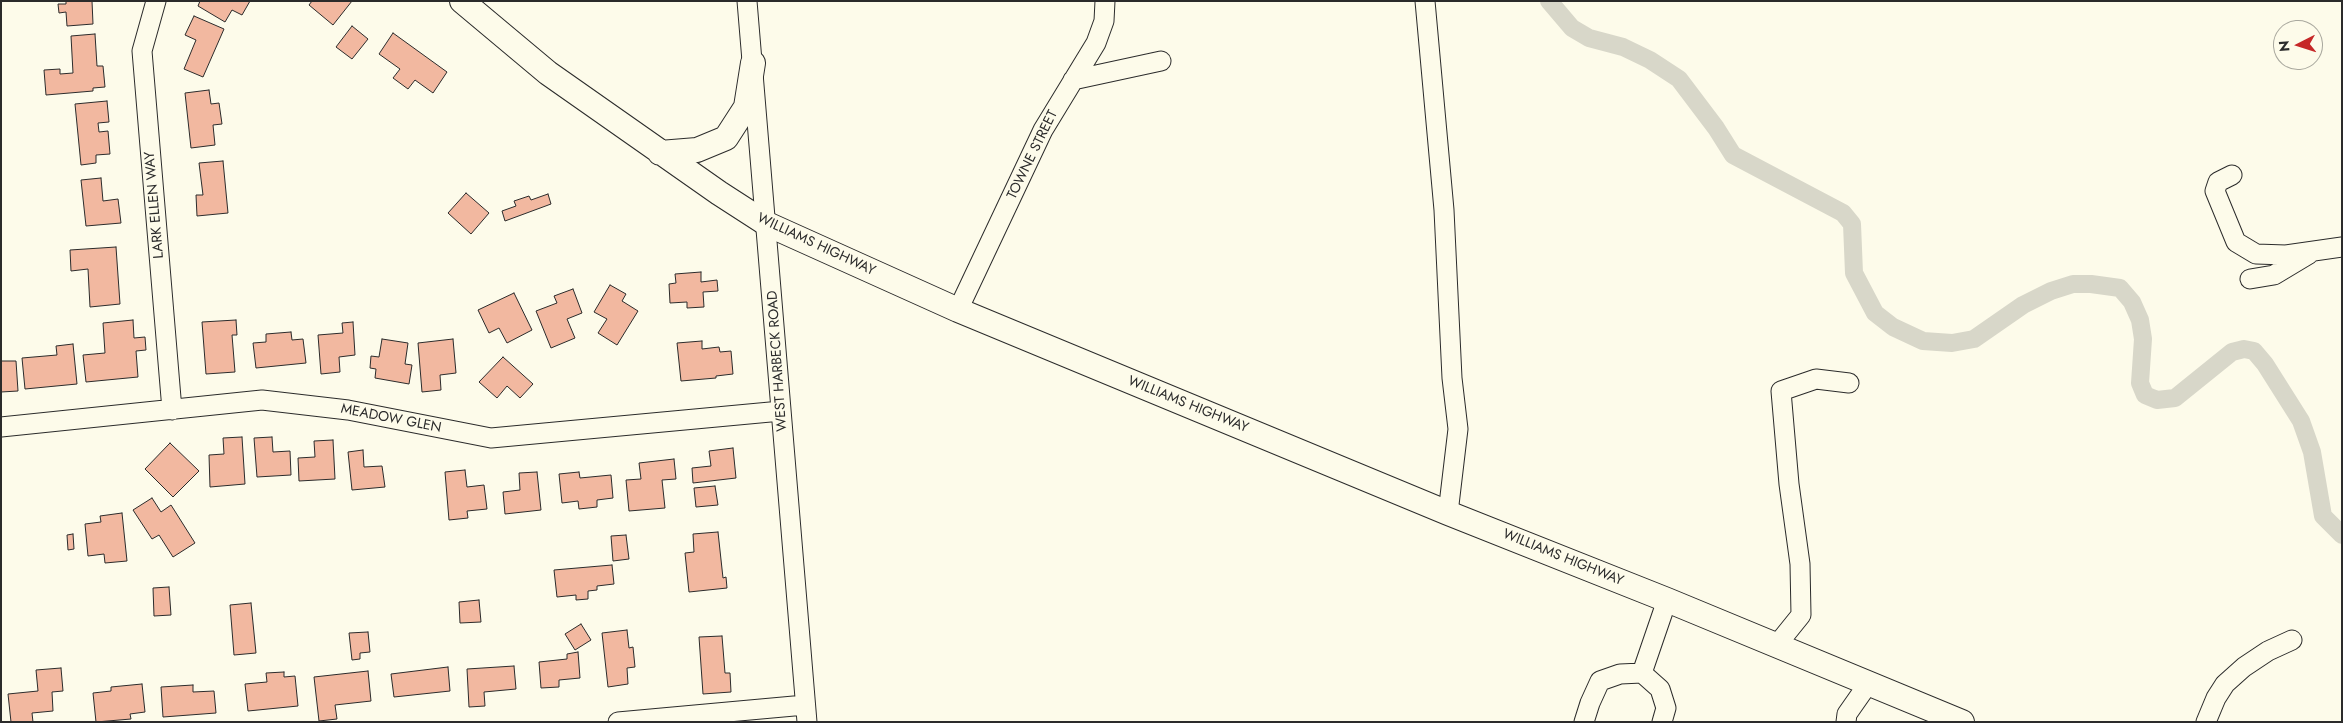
<!DOCTYPE html>
<style>
body{margin:0}
#map{position:relative;width:2343px;height:723px;overflow:hidden;background:#fdfbea;font-family:Jost,sans-serif}
canvas{display:block}
.frame{position:absolute;inset:0;border:2px solid #2b2b2b;pointer-events:none}
.north{position:absolute;left:2273px;top:20px;width:50px;height:50px;box-sizing:border-box;background:#fdfbea;border:1px solid #a9a89e;border-radius:50%;rotate:265deg;font-size:14px;font-weight:700;line-height:20px;text-align:center;color:#2b2b2b}
.north::after{content:'';display:block;margin:auto;width:18px;height:22px;background:#c62828;clip-path:polygon(50% 0,100% 100%,50% 72%,0 100%)}
</style>
<div id="map">
<canvas width="2343" height="723"></canvas>
<div class="frame"></div>
<div class="north">N</div>
</div>
<script>
const g = document.querySelector('canvas').getContext('2d');
g.lineJoin = 'round';
function poly(rows) {
  const path = new Path2D();
  for (const r of rows) {
    path.moveTo(r[0], r[1]);
    for (let i = 2; i < r.length; i += 2) path.lineTo(r[i], r[i + 1]);
  }
  return path;
}
function strokePath(path, color, width, dash) {
  g.strokeStyle = color;
  g.lineWidth = width;
  g.lineCap = dash ? 'butt' : 'round';
  g.setLineDash(dash || []);
  g.stroke(path);
}
function fill(path, color) {
  g.fillStyle = color;
  g.fill(path, 'evenodd');
}
function write(font, color, halo, rows, align = 'center') {
  g.font = font + ' Jost,sans-serif';
  g.lineWidth = 4;
  g.setLineDash([]);
  g.textBaseline = 'middle';
  g.strokeStyle = halo;
  g.fillStyle = color;
  for (const [text, x, y, turn = 0] of rows) {
    g.save();
    g.translate(x, y);
    g.rotate((+turn || 0) * Math.PI / 180);
    g.textAlign = isNaN(turn) ? turn : align;
    if (halo) g.strokeText(text, 0, 0);
    g.fillText(text, 0, 0);
    g.restore();
  }
}
strokePath(poly([
 [1549,1,1572,28,1589,38,1623,47,1650,60,1679,79,1716,128,1733,155,1843,213,1852,224,1854,273,1875,313,1893,327,1923,341,1952,343,1974,339,2023,305,2051,291,2073,284,2091,284,2120,288,2132,302,2140,320,2143,339,2140,383,2145,395,2157,400,2175,398,2232,352,2244,349,2254,351,2265,364,2301,421,2312,452,2323,516,2342,535]
]), '#d8d7c9', 18);
const building = poly([
 [66,1,92,1,93,24,67,26,66,12,59,13,58,4,66,4,66,1],
 [200,1,250,1,242,15,232,10,225,22,198,6,200,1],
 [312,1,352,1,333,25,309,5,312,1],
 [194,16,224,29,203,77,184,69,196,40,185,35,194,16],
 [352,26,368,39,352,59,336,47,352,26],
 [393,33,447,72,433,93,415,80,408,89,393,78,400,69,379,54,393,33],
 [95,34,97,66,103,66,105,87,93,88,93,91,46,95,44,70,60,69,60,74,73,73,71,36,95,34],
 [209,90,211,104,219,103,222,124,213,125,215,145,191,148,185,93,209,90],
 [107,101,109,122,98,123,99,132,108,131,110,154,96,155,96,163,81,165,75,104,107,101],
 [223,161,228,213,197,216,196,195,203,195,199,163,223,161],
 [101,178,103,201,118,199,121,223,86,226,81,180,101,178],
 [466,193,489,213,471,234,448,213,466,193],
 [548,194,551,204,505,221,502,211,516,206,514,201,529,196,531,200,548,194],
 [116,247,120,304,90,307,88,269,71,271,70,250,116,247],
 [701,272,701,282,717,280,718,291,703,292,704,307,687,308,687,302,670,303,669,284,676,283,675,274,701,272],
 [610,285,626,294,622,301,638,311,617,345,598,333,607,319,594,312,610,285],
 [573,289,582,313,567,319,575,338,551,348,536,311,557,303,554,296,573,289],
 [514,293,532,330,507,343,499,328,489,333,478,310,514,293],
 [133,320,134,338,145,337,146,350,136,351,138,377,86,382,83,355,105,353,103,323,133,320],
 [236,320,237,335,232,335,235,372,206,374,202,322,236,320],
 [353,322,355,355,339,357,340,372,321,374,318,335,343,333,342,323,353,322],
 [291,332,292,340,303,339,306,363,256,368,253,343,266,342,266,334,291,332],
 [382,339,408,343,405,364,412,365,409,384,375,378,376,369,370,368,371,356,379,357,382,339],
 [453,339,456,373,440,375,441,390,422,392,418,343,453,339],
 [702,341,702,349,719,347,720,352,731,351,733,374,716,376,716,378,681,381,677,343,702,341],
 [73,344,77,384,25,389,22,358,57,355,56,346,73,344],
 [503,357,533,384,520,398,507,386,497,398,479,382,503,357],
 [1,361,16,361,18,391,1,392,1,361],
 [242,437,245,484,210,487,209,455,224,454,223,438,242,437],
 [272,437,273,452,290,451,291,475,257,477,254,438,272,437],
 [333,440,335,479,299,481,298,458,315,457,314,441,333,440],
 [170,443,199,471,173,497,145,469,170,443],
 [733,448,736,478,693,483,692,468,711,466,709,451,733,448],
 [363,450,364,467,382,466,385,487,352,490,348,452,363,450],
 [674,459,676,479,662,480,665,508,629,511,626,480,641,479,639,463,674,459],
 [465,470,467,487,484,485,487,509,467,511,468,518,449,520,445,472,465,470],
 [537,472,541,510,505,514,503,492,520,490,519,473,537,472],
 [579,472,580,478,611,475,613,498,597,500,597,507,579,509,578,501,562,503,559,474,579,472],
 [715,486,718,505,696,507,694,488,715,486],
 [152,498,161,512,171,505,195,543,173,557,159,535,152,539,133,510,152,498],
 [122,513,127,561,105,563,104,554,88,556,85,524,101,522,100,516,122,513],
 [718,532,723,578,726,577,727,588,689,592,685,553,694,552,693,534,718,532],
 [73,534,74,549,68,550,67,535,73,534],
 [626,535,629,559,613,561,611,536,626,535],
 [612,565,614,584,597,586,597,590,588,591,588,599,576,600,576,595,557,597,554,570,612,565],
 [169,587,171,615,154,616,153,588,169,587],
 [479,600,481,622,460,623,459,602,479,600],
 [251,603,256,653,234,655,230,605,251,603],
 [581,624,591,640,575,650,565,634,581,624],
 [627,630,629,648,633,647,635,667,627,668,628,684,608,687,602,633,627,630],
 [368,632,370,652,360,653,360,659,352,660,349,633,368,632],
 [722,636,725,673,730,673,731,692,703,694,699,637,722,636],
 [578,652,580,678,559,680,559,687,541,688,539,662,567,659,567,654,578,652],
 [514,666,516,689,484,692,485,706,469,707,467,669,514,666],
 [448,667,450,691,394,697,391,674,448,667],
 [61,668,63,691,52,692,53,711,32,713,33,722,11,722,8,694,38,691,36,670,61,668],
 [368,671,371,701,335,705,337,719,319,721,314,677,368,671],
 [284,672,284,677,295,676,298,706,248,711,245,684,267,682,266,673,284,672],
 [142,684,145,712,130,714,131,719,96,722,93,693,111,691,111,687,142,684],
 [193,685,193,692,214,691,216,713,163,717,161,687,193,685]
]);
fill(building, '#f2b8a0');
strokePath(building, '#2b2b2b', 1);
const minor = poly([
 [156,1,142,51,172,410],
 [747,1,807,722],
 [1425,1,1444,210,1452,378,1458,429,1448,513],
 [1073,80,1161,61],
 [2232,175,2218,182,2215,191,2236,242,2256,254,2286,255,2342,247],
 [2250,279,2274,275,2309,254],
 [958,310,1043,130,1096,43,1104,21,1105,1],
 [1,427,262,400,348,410,491,438,781,411],
 [1776,646,1801,615,1800,564,1789,484,1781,391,1816,379,1849,383],
 [1642,673,1667,600],
 [618,722,805,705],
 [1584,722,1590,703,1600,681,1620,674,1642,673,1660,689,1666,708,1662,722],
 [1846,722,1847,714,1868,684],
 [2206,722,2216,698,2225,684,2244,667,2268,651,2292,640]
]);
const major = poly([
 [462,1,548,73,719,193,767,224,958,310,1448,513,1667,600,1962,722],
 [660,153,697,150,726,138,746,107,753,63]
]);
strokePath(minor, '#2b2b2b', 21);
strokePath(major, '#2b2b2b', 26);
strokePath(minor, '#fdfbea', 19);
strokePath(major, '#fdfbea', 24);
write('14px', '#2b2b2b', '#fdfbea', [
 ["TOWNE STREET",1033,155,-64],
 ["LARK ELLEN WAY",155,205,-95],
 ["WILLIAMS HIGHWAY",816,245,25],
 ["WEST HARBECK ROAD",778,361,-94],
 ["WILLIAMS HIGHWAY",1188,405,22],
 ["MEADOW GLEN",391,419,11],
 ["WILLIAMS HIGHWAY",1563,558,22]
]);
</script>
